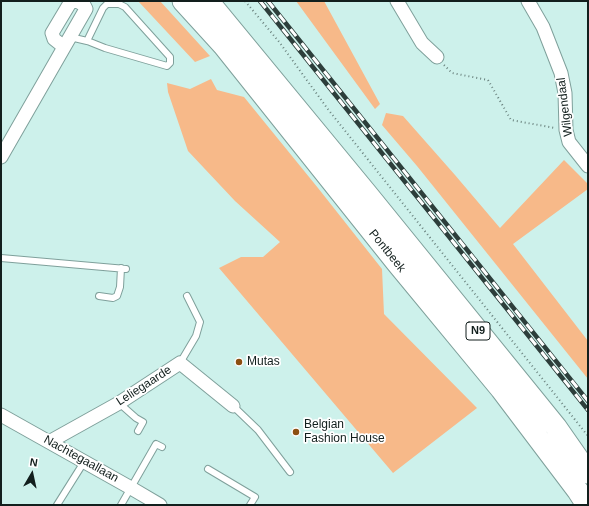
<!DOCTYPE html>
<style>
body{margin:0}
#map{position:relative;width:589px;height:506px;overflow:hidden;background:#cdf1eb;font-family:Arial,sans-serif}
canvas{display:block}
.frame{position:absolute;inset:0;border:2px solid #121f1d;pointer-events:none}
.north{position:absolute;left:12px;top:454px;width:40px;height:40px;-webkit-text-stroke:3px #fff;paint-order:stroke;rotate:9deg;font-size:11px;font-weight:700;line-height:16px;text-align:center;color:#121f1d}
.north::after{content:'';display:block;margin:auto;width:14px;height:18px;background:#121f1d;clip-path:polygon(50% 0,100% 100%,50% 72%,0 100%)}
</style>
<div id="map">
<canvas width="589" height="506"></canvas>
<div class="frame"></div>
<div class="north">N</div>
</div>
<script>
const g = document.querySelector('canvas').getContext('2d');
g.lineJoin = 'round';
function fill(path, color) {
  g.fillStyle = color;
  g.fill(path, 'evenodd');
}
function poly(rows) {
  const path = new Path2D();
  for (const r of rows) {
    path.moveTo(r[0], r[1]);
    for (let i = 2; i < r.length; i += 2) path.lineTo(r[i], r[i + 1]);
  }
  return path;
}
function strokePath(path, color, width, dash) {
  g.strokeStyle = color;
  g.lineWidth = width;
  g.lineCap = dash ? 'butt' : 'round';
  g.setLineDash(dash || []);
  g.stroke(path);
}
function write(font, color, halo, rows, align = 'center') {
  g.font = font + ' Arial,sans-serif';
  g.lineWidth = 3.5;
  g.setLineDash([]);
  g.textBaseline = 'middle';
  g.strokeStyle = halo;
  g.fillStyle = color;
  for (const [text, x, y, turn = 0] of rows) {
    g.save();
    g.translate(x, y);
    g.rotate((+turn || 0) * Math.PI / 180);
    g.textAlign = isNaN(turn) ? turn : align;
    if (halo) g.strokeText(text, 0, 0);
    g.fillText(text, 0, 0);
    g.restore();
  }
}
fill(poly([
 [138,1,160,1,210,56,195,62],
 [296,1,324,1,380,104,375,109],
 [211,79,217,90,244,97,318,188,382,269,384,314,477,408,393,473,219,268,241,257,263,257,280,242,235,201,188,151,168,92,167,83,190,89],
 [386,113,403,116,455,175,500,228,564,160,588,184,588,189,513,244,588,341,588,379,417,166,382,125]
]), '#f7b989');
const service = poly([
 [70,37,87,41,90,42,105,48,167,66,170,63,170,57,125,7,119,4,107,4,103,8,87,41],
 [1,258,126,269],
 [99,296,113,298,117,296,120,287,121,268],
 [180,363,196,336,200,322,187,296],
 [119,403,136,418,143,422,138,431],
 [233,406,258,430,290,472],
 [208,469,255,497,250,505],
 [57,505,84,462],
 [121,505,156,444,162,447]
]);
const minor = poly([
 [397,1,422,43,437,57],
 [528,1,543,27,561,73,565,93,566,130,569,142,588,166],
 [64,47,54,39,52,33,70,3,75,1],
 [1,157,86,9,84,5,77,1],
 [1,415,131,488,160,505],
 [49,442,119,403,180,363,233,406]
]);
const trunk = poly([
 [183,1,224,46,397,263,501,389,578,491,587,505],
 [208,1,367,194,556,427,588,473]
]);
strokePath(service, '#7fa09b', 8);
strokePath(minor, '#7fa09b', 15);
strokePath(trunk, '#7fa09b', 23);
strokePath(poly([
 [245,1,280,43,327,108,381,176,588,436],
 [444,65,452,73,488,80,511,120,555,128]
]), '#6a827e', 2, [1, 3]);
strokePath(service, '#fff', 6);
strokePath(minor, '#fff', 13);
strokePath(trunk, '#fff', 21);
const rail = poly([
 [260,1,588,410],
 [268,1,588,401]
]);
strokePath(rail, '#2d3e3b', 4.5);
strokePath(rail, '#fff', 3, [9]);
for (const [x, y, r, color] of [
 [239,362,4,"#8c4f11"],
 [296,432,4,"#8c4f11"]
]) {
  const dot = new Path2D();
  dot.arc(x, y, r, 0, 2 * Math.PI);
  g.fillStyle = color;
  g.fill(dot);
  strokePath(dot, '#fff', 1.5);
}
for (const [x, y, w] of [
 [478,331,24]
]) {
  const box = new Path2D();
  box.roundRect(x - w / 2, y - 9, w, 18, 3);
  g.fillStyle = '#fff';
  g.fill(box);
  strokePath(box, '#121f1d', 1);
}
write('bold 11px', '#121f1d', null, [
 ["N9",478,331]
]);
write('12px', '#121f1d', '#fff', [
 ["Wilgendaal",565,107,-97],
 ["Pontbeek",387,251,51],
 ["Leliegaarde",144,386,-33],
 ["Nachtegaallaan",81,459,29]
]);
write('12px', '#121f1d', '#fff', [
 ["Mutas",247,362],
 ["Belgian",304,425],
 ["Fashion House",304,439]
], 'left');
</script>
